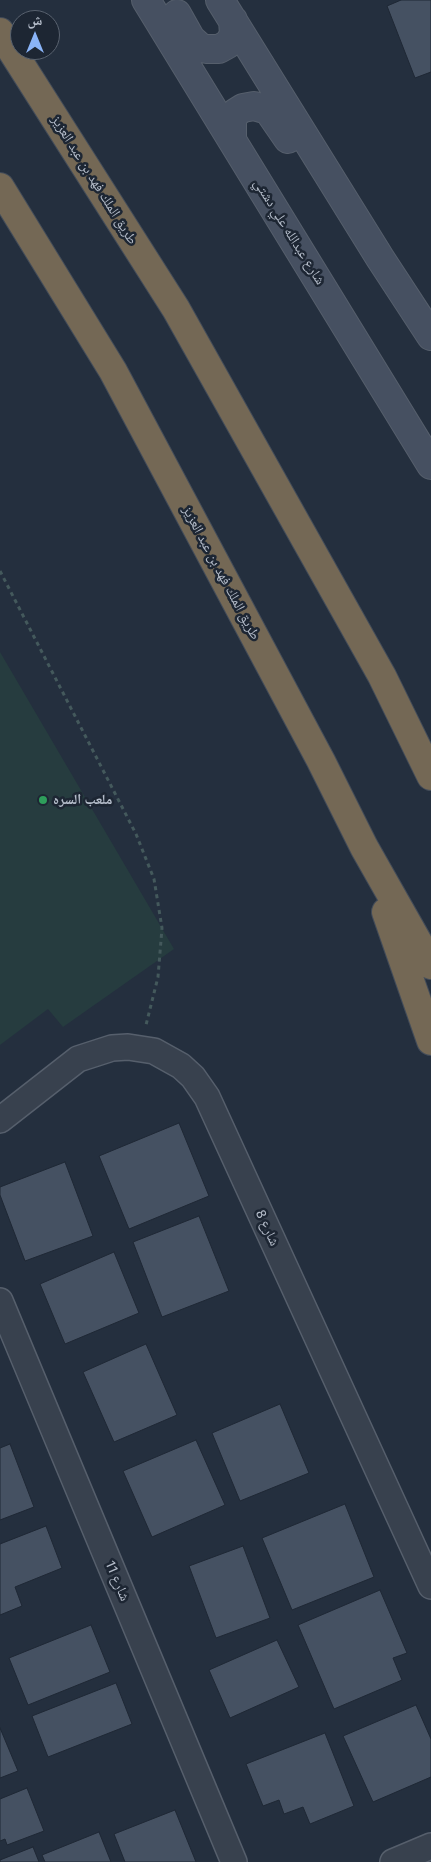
<!DOCTYPE html>
<meta charset="utf-8">
<style>
body{margin:0}
#map{position:relative;width:431px;height:1862px;overflow:hidden;background:#242f3e;font-family:"Fira Sans","Noto Naskh Arabic",sans-serif}
canvas{display:block}
.north{position:absolute;left:10px;top:10px;width:50px;height:50px;box-sizing:border-box;background:#1d2633;border:1px solid #59626f;border-radius:50%;rotate:0deg;font-size:14px;font-weight:700;line-height:20px;text-align:center;color:#b4bcc9}
.north::after{content:'';display:block;margin:auto;width:18px;height:22px;background:#8ab4f8;clip-path:polygon(50% 0,100% 100%,50% 72%,0 100%)}
</style>
<div id="map">
<canvas width="431" height="1862"></canvas>
<div class="north">ش</div>
</div>
<script>
const g = document.querySelector('canvas').getContext('2d');
g.lineJoin = 'round';
function fill(path, color) {
  g.fillStyle = color;
  g.fill(path, 'evenodd');
}
function poly(rows) {
  const path = new Path2D();
  for (const r of rows) {
    path.moveTo(r[0], r[1]);
    for (let i = 2; i < r.length; i += 2) path.lineTo(r[i], r[i + 1]);
  }
  return path;
}
function strokePath(path, color, width, dash) {
  g.strokeStyle = color;
  g.lineWidth = width;
  g.lineCap = dash ? 'butt' : 'round';
  g.setLineDash(dash || []);
  g.stroke(path);
}
function write(font, color, halo, rows, align = 'center') {
  g.font = font + ' "Fira Sans","Noto Naskh Arabic",sans-serif';
  g.lineWidth = 5;
  g.setLineDash([]);
  g.textBaseline = 'middle';
  g.strokeStyle = halo;
  g.fillStyle = color;
  for (const [text, x, y, turn = 0] of rows) {
    g.save();
    g.translate(x, y);
    g.rotate((+turn || 0) * Math.PI / 180);
    g.textAlign = isNaN(turn) ? turn : align;
    if (halo) g.strokeText(text, 0, 0);
    g.fillText(text, 0, 0);
    g.restore();
  }
}
fill(poly([
 [0,652,174,949,63,1027,48,1009,0,1045]
]), '#263c3f');
const building = poly([
 [401,0,431,0,431,72,415,78,387,6,401,0],
 [179,1123,209,1196,129,1229,99,1156,179,1123],
 [65,1162,93,1236,25,1261,0,1195,0,1187,65,1162],
 [199,1216,229,1291,162,1317,133,1242,199,1216],
 [114,1252,139,1313,65,1344,40,1284,114,1252],
 [146,1344,177,1415,114,1442,83,1372,146,1344],
 [280,1404,309,1473,240,1501,212,1433,280,1404],
 [196,1440,225,1505,152,1537,123,1471,196,1440],
 [10,1444,34,1507,0,1520,0,1448,10,1444],
 [345,1504,374,1577,292,1610,262,1538,345,1504],
 [46,1526,62,1568,15,1587,22,1606,0,1615,0,1544,46,1526],
 [243,1546,270,1618,216,1638,189,1566,243,1546],
 [380,1590,407,1653,393,1658,402,1680,334,1709,298,1625,380,1590],
 [91,1625,110,1672,28,1705,9,1658,91,1625],
 [277,1640,299,1687,230,1718,209,1670,277,1640],
 [116,1683,132,1724,48,1757,32,1716,116,1683],
 [416,1705,431,1739,431,1777,373,1802,343,1736,416,1705],
 [0,1728,18,1771,0,1778,0,1728],
 [325,1733,354,1806,310,1824,303,1807,284,1814,279,1800,263,1806,246,1764,325,1733],
 [27,1788,44,1831,7,1845,5,1839,0,1841,0,1799,27,1788],
 [175,1810,196,1862,125,1862,114,1834,175,1810],
 [99,1832,111,1862,45,1862,42,1855,99,1832],
 [33,1847,39,1862,0,1862,0,1860,33,1847]
]);
fill(building, '#455162');
strokePath(building, '#1f2835', 1);
const street = poly([
 [0,1120,78,1059,112,1048,128,1047,154,1051,181,1066,193,1077,207,1097,431,1586],
 [0,1301,234,1862],
 [393,1862,431,1846]
]);
const secondary = poly([
 [146,0,431,465],
 [220,0,380,258,431,336],
 [177,14,191,39,201,48,207,49,219,49,228,44,234,35,233,20],
 [232,139,232,121,235,113,243,108,254,106,268,110,288,139]
]);
const highway = poly([
 [0,32,176,309,382,676,431,776],
 [0,187,113,371,321,761,364,847,431,965],
 [386,912,431,1041]
]);
strokePath(street, '#565f6c', 28);
strokePath(secondary, '#565f6c', 30);
strokePath(highway, '#434c59', 30);
strokePath(poly([
 [0,571,136,834,154,879,162,928,158,977,146,1025]
]), '#44595c', 3, [4, 4]);
strokePath(street, '#38414e', 25);
strokePath(secondary, '#465061', 28);
strokePath(highway, '#746855', 28);
for (const [x, y, r, color] of [
 [43,800,5,"#2e9e5b"]
]) {
  const dot = new Path2D();
  dot.arc(x, y, r, 0, 2 * Math.PI);
  g.fillStyle = color;
  g.fill(dot);
  strokePath(dot, '#1d2633', 2);
}
write('14px', '#b4bcc9', '#1d2633', [
 ["طريق الملك فهد بن عبد العزيز",94,180,58],
 ["شارع عبدالله علي دشتي",289,232,58],
 ["طريق الملك فهد بن عبد العزيز",221,573,62],
 ["شارع 8",267,1228,65],
 ["شارع 11",117,1581,67]
]);
write('bold 14px', '#b4bcc9', '#1d2633', [
 ["ملعب السره",53,800]
], 'left');
</script>
